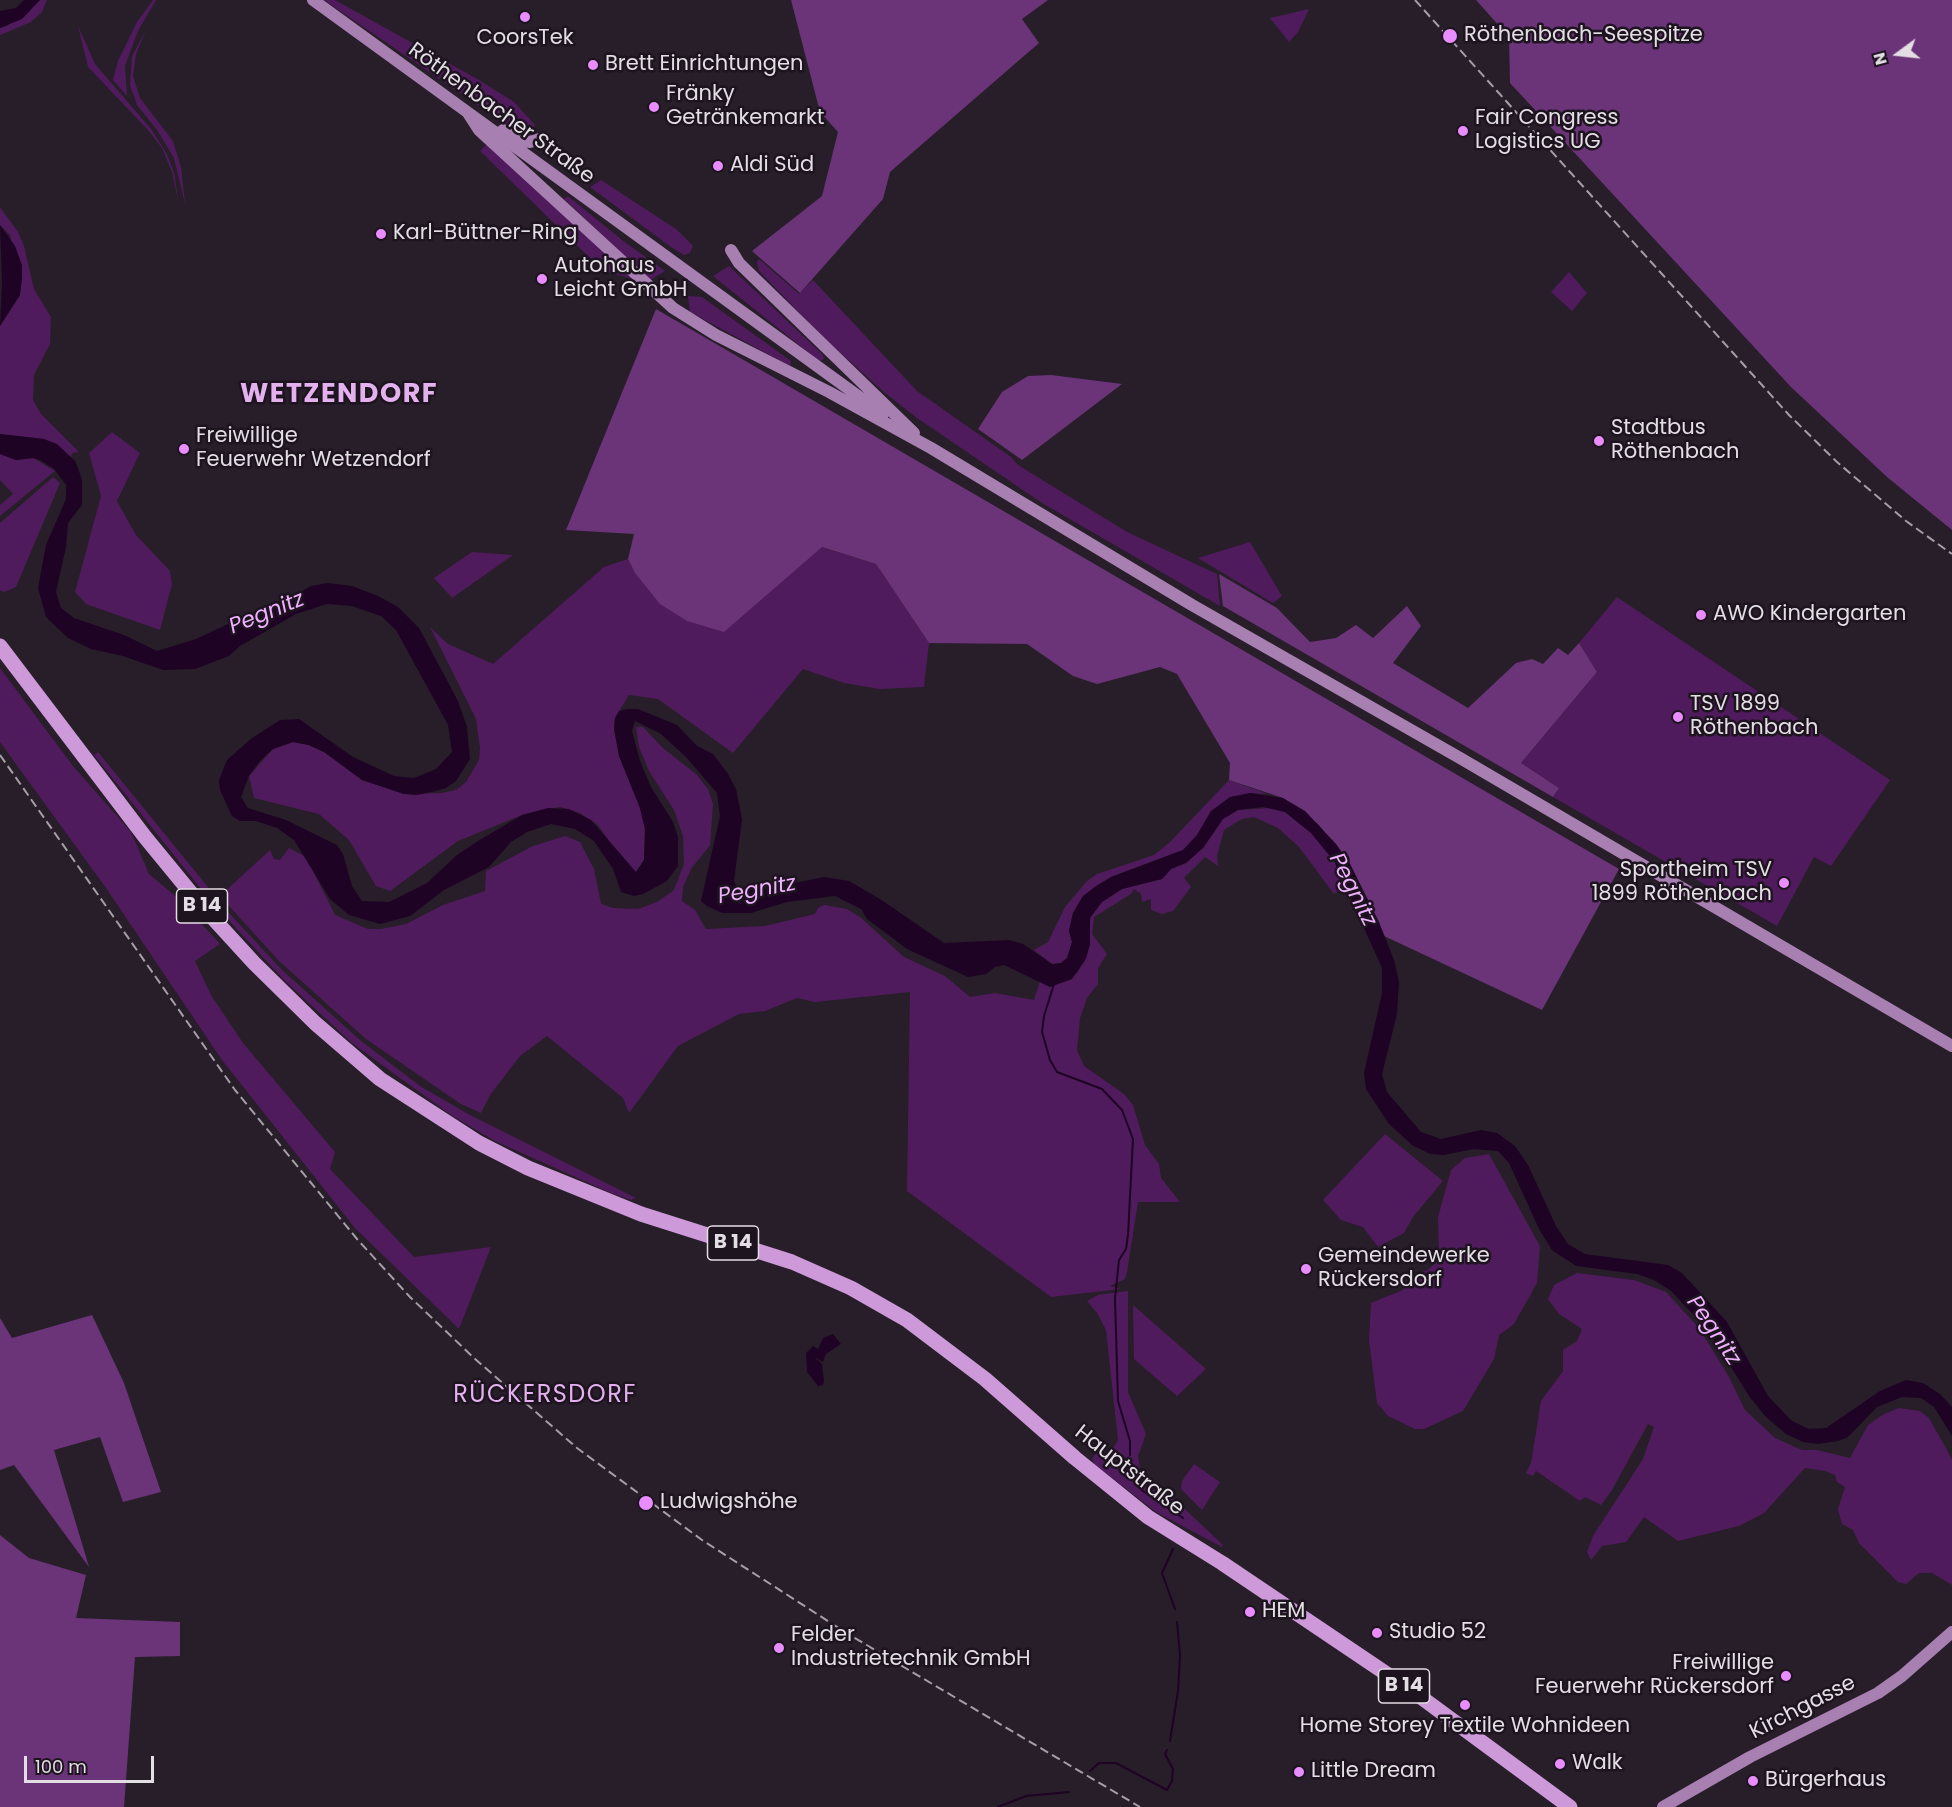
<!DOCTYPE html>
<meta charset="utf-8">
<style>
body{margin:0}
#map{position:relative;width:1952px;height:1807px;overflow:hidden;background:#271e29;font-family:Poppins,sans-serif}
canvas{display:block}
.north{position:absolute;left:1868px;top:24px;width:60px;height:60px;-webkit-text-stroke:4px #1d141f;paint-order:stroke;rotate:255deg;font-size:16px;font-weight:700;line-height:24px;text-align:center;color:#e3dde4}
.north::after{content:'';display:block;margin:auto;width:21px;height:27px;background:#e3dde4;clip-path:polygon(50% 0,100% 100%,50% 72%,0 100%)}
.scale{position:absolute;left:24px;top:1756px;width:130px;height:27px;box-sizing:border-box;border:3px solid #e3dde4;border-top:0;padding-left:8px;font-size:18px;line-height:21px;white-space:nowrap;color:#e3dde4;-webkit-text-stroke:4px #1d141f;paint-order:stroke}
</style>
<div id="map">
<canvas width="1952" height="1807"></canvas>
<div class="north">N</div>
<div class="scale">100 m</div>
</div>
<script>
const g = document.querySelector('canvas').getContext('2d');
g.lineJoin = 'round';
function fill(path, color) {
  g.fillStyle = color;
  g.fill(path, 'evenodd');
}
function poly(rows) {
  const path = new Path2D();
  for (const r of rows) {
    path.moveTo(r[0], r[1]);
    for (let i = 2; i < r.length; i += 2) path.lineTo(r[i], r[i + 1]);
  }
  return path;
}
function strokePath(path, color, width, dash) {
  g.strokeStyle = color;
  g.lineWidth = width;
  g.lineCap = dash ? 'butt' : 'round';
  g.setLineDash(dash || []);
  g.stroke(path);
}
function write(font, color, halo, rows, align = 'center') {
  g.font = font + ' Poppins,sans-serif';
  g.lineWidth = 5;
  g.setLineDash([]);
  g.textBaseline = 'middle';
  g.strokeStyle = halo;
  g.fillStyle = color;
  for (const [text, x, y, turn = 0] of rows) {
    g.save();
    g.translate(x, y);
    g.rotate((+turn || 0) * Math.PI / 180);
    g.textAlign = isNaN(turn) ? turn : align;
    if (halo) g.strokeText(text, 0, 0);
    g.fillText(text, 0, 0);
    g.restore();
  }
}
fill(poly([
 [40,0,47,0,42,12,31,22,0,35,0,28,7,26],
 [153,0,156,0,138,31,125,66,127,96,113,80,118,61,137,22],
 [324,0,335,0,479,80,514,102,535,125,530,133,511,128],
 [1309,9,1298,32,1289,42,1270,18],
 [78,26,95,64,151,129,167,154,174,173,179,205,172,172,162,148,148,130,88,67],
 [146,30,136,54,133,76,140,98,173,141,181,167,185,204,174,158,157,130,137,105,130,85,132,56],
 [489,142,633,279,608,272,588,256,480,151],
 [601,180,676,229,693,246,690,253,684,255,671,247,590,187],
 [568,196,622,240,665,271,650,280,564,199],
 [0,207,18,232,24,246,34,289,51,317,50,344,34,375,33,400,41,414,79,452,72,453,71,457,44,439,0,434,0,326,20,295,10,235,0,225],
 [759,259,799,294,813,280,917,391,1011,457,1018,465,1127,532,1217,574,1220,606,1042,503,917,418,885,393,824,338,759,271,757,262],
 [729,266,822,354,824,359,819,361,713,276],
 [1569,272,1587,293,1572,311,1551,292],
 [688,296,702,297,791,361,790,366,690,312],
 [112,432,140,453,117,501,136,535,170,571,172,584,160,630,86,604,75,592,101,496,89,453],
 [0,454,16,460,33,458,55,471,0,516,0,505,13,494,0,480],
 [53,477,60,483,16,587,4,592,0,590,0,523],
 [1250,542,1282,596,1273,603,1198,558],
 [821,547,876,564,929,643,924,687,880,689,844,683,803,669,733,753,658,699,629,695,615,718,614,729,619,756,640,808,645,829,644,860,635,873,624,862,598,825,580,813,560,807,522,815,458,841,390,891,376,886,349,840,319,814,254,798,249,776,273,749,293,742,308,745,324,752,362,780,404,794,442,793,456,790,466,782,479,760,480,748,476,719,430,627,448,644,493,664,604,567,628,559,635,573,724,631],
 [472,552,513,555,452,598,434,578],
 [1617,597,1890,780,1831,866,1814,857,1777,926,1553,797,1559,788,1521,763,1597,672,1579,643],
 [0,668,73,766,131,832,149,874,179,899,220,944,195,961,211,995,243,1043,335,1152,330,1169,414,1257,491,1247,459,1329,355,1228,222,1060,106,888,0,742],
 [636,727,643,727,663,748,696,774,708,789,713,804,710,845,691,869,683,887,682,901,695,910,706,929,765,926,815,914,818,908,824,905,847,909,861,918,904,957,945,976,970,997,995,993,1034,1000,1040,981,1050,987,1078,972,1090,944,1090,918,1102,902,1122,889,1162,879,1171,869,1186,863,1203,848,1223,819,1238,810,1271,808,1285,812,1311,833,1334,861,1346,886,1334,894,1299,847,1278,828,1254,817,1242,819,1224,830,1217,856,1218,866,1205,857,1184,878,1191,887,1173,911,1162,914,1151,910,1151,899,1142,902,1141,894,1134,889,1131,894,1094,917,1092,934,1107,954,1098,968,1098,984,1087,998,1080,1018,1077,1050,1084,1066,1124,1094,1133,1105,1145,1145,1159,1164,1161,1178,1180,1202,1138,1202,1127,1272,1125,1279,1110,1286,1121,1289,1051,1297,907,1191,910,992,815,1002,797,998,765,1011,739,1014,678,1046,629,1113,623,1098,547,1036,520,1056,490,1095,481,1113,461,1104,366,1039,279,961,220,896,270,850,274,859,280,860,289,848,306,857,335,915,368,929,381,929,406,924,443,905,485,891,486,871,533,846,565,836,580,842,594,869,601,904,613,908,638,909,657,902,674,890,684,864,683,836,674,810,649,771,639,747],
 [98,752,216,897,213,900,215,903,218,901,281,969,360,1040,420,1086,468,1114,636,1198,631,1200,611,1193,495,1141,451,1115,352,1043,285,981,209,899,94,755],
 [1229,780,1267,794,1250,793,1211,811,1197,835,1183,850,1111,877,1083,896,1073,913,1069,931,1072,942,1067,958,1061,963,1052,964,1034,950,1048,942,1065,907,1087,881,1097,874,1154,855,1170,842],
 [1385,1134,1443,1181,1413,1217,1404,1233,1378,1247,1363,1227,1341,1220,1323,1200],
 [1489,1154,1540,1246,1537,1283,1514,1324,1499,1335,1494,1359,1463,1411,1424,1429,1415,1429,1388,1416,1377,1403,1369,1340,1371,1303,1403,1290,1411,1275,1428,1270,1436,1262,1439,1255,1438,1217,1451,1170,1465,1158],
 [1577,1273,1634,1280,1666,1292,1699,1328,1729,1377,1745,1410,1775,1438,1802,1450,1817,1450,1850,1458,1868,1425,1884,1414,1899,1408,1920,1411,1929,1418,1952,1459,1952,1585,1932,1573,1919,1573,1906,1584,1898,1582,1859,1543,1853,1530,1842,1524,1838,1509,1845,1487,1837,1482,1835,1475,1825,1471,1805,1468,1764,1513,1739,1526,1678,1541,1644,1517,1626,1542,1602,1546,1591,1560,1587,1552,1593,1536,1643,1459,1654,1427,1648,1424,1612,1490,1601,1505,1585,1497,1580,1501,1536,1471,1533,1476,1526,1473,1531,1463,1541,1401,1563,1371,1563,1350,1577,1341,1582,1329,1559,1314,1548,1299,1554,1285],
 [1128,1291,1128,1392,1146,1434,1138,1456,1140,1469,1113,1448,1118,1440,1106,1330,1097,1313,1087,1301,1098,1295],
 [1133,1305,1206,1369,1177,1396,1134,1359],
 [1096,1453,1105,1454,1152,1490,1170,1495,1223,1545,1222,1547,1156,1512,1095,1465,1092,1459],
 [1194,1464,1220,1482,1202,1510,1181,1489,1182,1481]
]), '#501b5c');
fill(poly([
 [791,0,1048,0,1022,19,1039,43,890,172,883,199,800,293,752,251,822,196,838,132,820,112],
 [1476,0,1952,0,1952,530,1887,477,1791,387,1510,83,1509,37],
 [656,309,1619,869,1542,1010,1384,936,1349,862,1318,824,1283,798,1229,780,1230,763,1177,674,1160,667,1097,684,1073,676,1027,644,929,643,876,564,822,547,724,632,687,621,660,604,635,573,628,559,634,534,566,530],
 [1051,375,1122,384,1022,460,978,429,1002,392,1028,376],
 [1219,574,1277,608,1310,642,1336,638,1356,625,1373,638,1407,606,1421,626,1393,663,1468,708,1516,663,1532,659,1543,664,1558,648,1568,655,1579,643,1597,672,1521,763,1559,788,1553,797,1223,606],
 [92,1315,124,1383,161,1492,123,1502,100,1437,54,1450,89,1567,14,1465,0,1470,0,1318,12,1338],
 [0,1535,29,1558,86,1575,76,1618,180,1622,180,1656,135,1657,124,1807,0,1807]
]), '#6b3378');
fill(poly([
 [24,0,40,0,22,19,0,28,0,11,16,8],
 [0,225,15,246,22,265,22,279,20,295,0,326,2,282],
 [0,434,44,439,57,444,75,461,78,468,82,480,82,505,68,523,66,547,56,592,61,608,74,618,124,635,157,651,196,639,252,613,284,602,311,586,328,583,352,586,378,596,398,607,419,628,458,701,467,727,470,759,456,781,446,788,432,792,416,795,404,794,362,780,324,752,309,745,293,742,273,749,260,761,249,776,241,797,248,808,286,820,337,845,343,854,352,886,362,901,389,902,427,883,457,855,478,841,522,815,548,808,569,809,591,820,636,872,644,860,645,829,640,808,619,756,614,729,615,718,619,711,627,709,638,709,677,725,697,746,713,754,728,774,736,789,742,819,734,881,738,890,759,890,824,877,849,881,880,899,944,943,1009,940,1023,944,1052,964,1061,963,1067,958,1072,942,1069,931,1073,913,1083,896,1096,886,1111,877,1183,850,1197,835,1211,811,1230,797,1250,793,1283,798,1305,811,1336,844,1349,862,1379,922,1394,960,1399,982,1397,1014,1382,1074,1387,1092,1421,1132,1441,1139,1481,1130,1497,1133,1515,1146,1528,1165,1556,1226,1568,1244,1585,1254,1668,1265,1682,1273,1727,1322,1768,1396,1792,1421,1809,1429,1826,1428,1880,1391,1906,1380,1923,1383,1940,1394,1952,1407,1952,1436,1934,1407,1921,1398,1902,1397,1877,1407,1848,1437,1838,1441,1818,1444,1803,1442,1786,1434,1766,1417,1749,1396,1708,1330,1671,1291,1654,1280,1637,1274,1576,1266,1552,1250,1539,1229,1509,1163,1498,1151,1474,1149,1444,1155,1430,1154,1412,1145,1389,1124,1366,1089,1364,1073,1382,993,1382,968,1334,861,1311,833,1285,812,1263,807,1238,810,1223,819,1203,848,1186,863,1171,869,1162,879,1122,889,1102,902,1090,918,1090,944,1086,959,1072,979,1050,987,1004,965,995,967,986,974,968,977,907,949,867,919,861,909,835,896,787,902,751,913,722,913,707,906,701,901,720,816,717,793,686,757,661,734,635,721,632,731,640,761,651,787,673,822,678,837,678,866,667,881,643,894,634,896,621,892,613,869,594,841,575,829,551,824,527,832,511,842,489,867,444,890,410,916,380,924,349,915,330,899,294,840,277,828,256,821,240,821,232,816,220,790,219,780,227,760,252,738,280,720,299,719,353,757,394,776,414,778,436,769,452,752,448,725,396,630,381,616,352,606,327,604,296,614,240,646,229,656,195,669,163,670,123,656,91,649,68,638,46,617,38,588,46,545,66,499,66,485,54,469,40,460,33,458,16,460,0,454],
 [833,1334,841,1344,826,1354,823,1362,814,1357,822,1364,824,1381,823,1385,818,1386,807,1372,806,1353,813,1346,818,1349,823,1338]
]), '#1f0325');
strokePath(poly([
 [1054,984,1044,1016,1042,1032,1050,1060,1057,1072,1102,1089,1122,1110,1133,1139,1128,1235,1126,1249,1119,1260,1115,1298,1118,1401,1130,1441,1130,1455],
 [1126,1473,1143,1491,1183,1518],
 [1173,1549,1162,1573,1175,1609],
 [1170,1741,1178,1691,1180,1655,1177,1622],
 [1090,1771,1099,1763,1116,1763,1167,1790,1172,1781,1173,1769,1165,1754,1167,1750],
 [998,1807,1026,1796,1069,1792]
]), '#1f0325', 2);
strokePath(poly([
 [313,0,883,414],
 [468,113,479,130,673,308,716,335,829,392,931,448,1192,605,1460,758,1952,1046],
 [503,130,519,140,530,142,543,138],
 [731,250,739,263,914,433],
 [1663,1807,1750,1757,1878,1693,1902,1676,1952,1632]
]), '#a77fb1', 12);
strokePath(poly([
 [0,646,145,837,200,904,254,963,315,1023,380,1079,479,1143,528,1168,641,1214,792,1262,851,1288,907,1320,985,1379,1075,1458,1148,1517,1222,1563,1418,1695,1570,1807]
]), '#cd99d9', 15);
strokePath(poly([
 [1415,0,1789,415,1837,462,1906,521,1952,554],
 [0,755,235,1090,357,1239,410,1297,474,1358,577,1448,702,1540,848,1634,1140,1807]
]), '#a59ea7', 2, [9, 4.5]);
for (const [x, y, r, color] of [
 [525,17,6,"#e98dfe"],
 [1450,36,8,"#e98dfe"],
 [593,65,6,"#e98dfe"],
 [654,107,6,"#e98dfe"],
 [1463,131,6,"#e98dfe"],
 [718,166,6,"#e98dfe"],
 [381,234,6,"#e98dfe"],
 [542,279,6,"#e98dfe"],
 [1599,441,6,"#e98dfe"],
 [184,449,6,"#e98dfe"],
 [1701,615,6,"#e98dfe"],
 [1678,717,6,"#e98dfe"],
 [1784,883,6,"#e98dfe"],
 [1306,1269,6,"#e98dfe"],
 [646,1503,8,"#e98dfe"],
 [1250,1612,6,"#e98dfe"],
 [1377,1633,6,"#e98dfe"],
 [779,1648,6,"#e98dfe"],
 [1786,1676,6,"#e98dfe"],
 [1465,1705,6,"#e98dfe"],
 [1560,1764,6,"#e98dfe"],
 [1299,1772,6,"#e98dfe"],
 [1753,1781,6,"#e98dfe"]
]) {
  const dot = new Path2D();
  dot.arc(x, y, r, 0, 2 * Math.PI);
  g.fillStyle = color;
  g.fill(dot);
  strokePath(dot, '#1d141f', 2);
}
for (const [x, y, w] of [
 [202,906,51],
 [733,1243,51],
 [1404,1686,51]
]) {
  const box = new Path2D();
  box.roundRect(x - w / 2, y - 17, w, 34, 4.5);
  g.fillStyle = '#1d141f';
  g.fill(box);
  strokePath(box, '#e3dde4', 1.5);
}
write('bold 20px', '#e3dde4', null, [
 ["B 14",202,906],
 ["B 14",733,1243],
 ["B 14",1404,1686]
]);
write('21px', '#e3dde4', '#1d141f', [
 ["Röthenbach-Seespitze",1464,36],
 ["CoorsTek",525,39,"center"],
 ["Brett Einrichtungen",605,65],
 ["Fränky",666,95],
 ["Getränkemarkt",666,119],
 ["Fair Congress",1475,119],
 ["Logistics UG",1475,143],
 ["Aldi Süd",730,166],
 ["Karl-Büttner-Ring",393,234],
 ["Autohaus",554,267],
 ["Leicht GmbH",554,291],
 ["Stadtbus",1611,429],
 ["Röthenbach",1611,453],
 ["Freiwillige",196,437],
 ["Feuerwehr Wetzendorf",196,461],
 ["AWO Kindergarten",1713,615],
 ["TSV 1899",1690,705],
 ["Röthenbach",1690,729],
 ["Sportheim TSV",1772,871,"right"],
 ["1899 Röthenbach",1772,895,"right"],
 ["Gemeindewerke",1318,1257],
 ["Rückersdorf",1318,1281],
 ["Ludwigshöhe",660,1503],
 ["HEM",1262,1612],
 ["Studio 52",1389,1633],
 ["Felder",791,1636],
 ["Industrietechnik GmbH",791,1660],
 ["Freiwillige",1774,1664,"right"],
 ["Feuerwehr Rückersdorf",1774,1688,"right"],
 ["Home Storey Textile Wohnideen",1465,1727,"center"],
 ["Walk",1572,1764],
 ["Little Dream",1311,1772],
 ["Bürgerhaus",1765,1781]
], 'left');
write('21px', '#e3dde4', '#1d141f', [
 ["Röthenbacher Straße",501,114,36],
 ["Hauptstraße",1129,1471,38],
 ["Kirchgasse",1803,1708,-27]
]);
write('italic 22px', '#efb0fd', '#1d141f', [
 ["Pegnitz",267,614,-22],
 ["Pegnitz",1352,890,63],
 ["Pegnitz",757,891,-10],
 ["Pegnitz",1713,1331,56]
]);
g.letterSpacing = '1.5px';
write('24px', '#e3b1ee', '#1d141f', [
 ["RÜCKERSDORF",545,1396]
]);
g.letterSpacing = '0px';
g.letterSpacing = '1.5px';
write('bold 27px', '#e3b1ee', '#1d141f', [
 ["WETZENDORF",339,395]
]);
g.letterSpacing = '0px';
</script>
